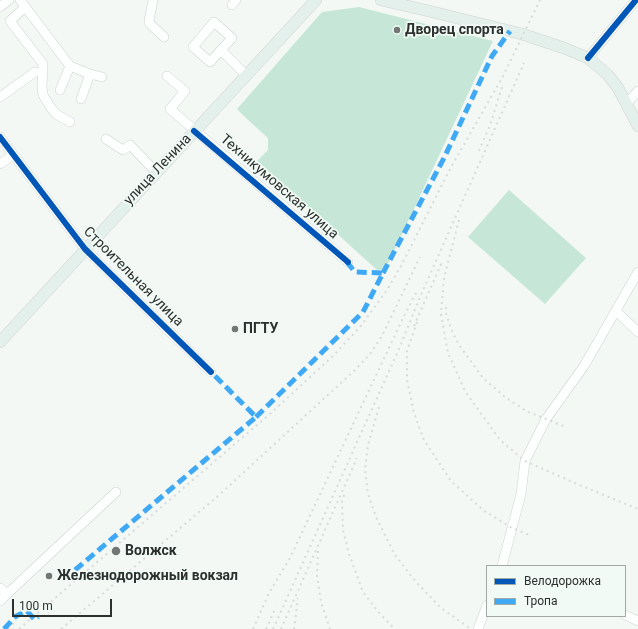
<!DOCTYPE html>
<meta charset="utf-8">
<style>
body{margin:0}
#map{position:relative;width:638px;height:629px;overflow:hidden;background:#f3f8f5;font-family:Roboto,sans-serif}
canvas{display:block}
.legend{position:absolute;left:486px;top:565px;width:140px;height:52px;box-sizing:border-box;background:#f1faf5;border:1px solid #a2a9a5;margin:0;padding:5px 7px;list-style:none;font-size:12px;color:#2c302e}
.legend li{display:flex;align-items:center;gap:8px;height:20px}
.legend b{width:20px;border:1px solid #a2a9a5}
.scale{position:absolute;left:12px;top:599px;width:100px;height:18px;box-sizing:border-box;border:2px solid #2c302e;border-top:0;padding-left:5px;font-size:12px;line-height:14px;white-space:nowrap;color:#2c302e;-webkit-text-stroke:3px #f1faf5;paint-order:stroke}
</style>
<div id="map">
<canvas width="638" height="629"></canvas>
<ul class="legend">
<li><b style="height:5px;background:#0057b8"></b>Велодорожка</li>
<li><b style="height:5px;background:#3fa9f5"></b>Тропа</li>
</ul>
<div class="scale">100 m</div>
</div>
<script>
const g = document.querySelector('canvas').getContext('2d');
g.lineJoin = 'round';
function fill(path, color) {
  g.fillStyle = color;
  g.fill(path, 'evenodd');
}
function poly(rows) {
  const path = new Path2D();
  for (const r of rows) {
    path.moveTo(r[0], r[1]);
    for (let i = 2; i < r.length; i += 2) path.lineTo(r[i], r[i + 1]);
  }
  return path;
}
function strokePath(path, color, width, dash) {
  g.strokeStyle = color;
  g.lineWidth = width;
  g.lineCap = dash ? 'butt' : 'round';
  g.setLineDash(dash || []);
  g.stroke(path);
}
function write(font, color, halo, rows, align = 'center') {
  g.font = font + ' Roboto,sans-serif';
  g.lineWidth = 3.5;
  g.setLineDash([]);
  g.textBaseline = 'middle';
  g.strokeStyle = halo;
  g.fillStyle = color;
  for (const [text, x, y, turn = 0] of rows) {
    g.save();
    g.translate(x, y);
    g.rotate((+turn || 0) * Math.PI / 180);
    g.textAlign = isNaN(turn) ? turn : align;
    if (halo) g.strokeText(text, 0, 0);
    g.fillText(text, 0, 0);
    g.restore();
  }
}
fill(poly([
 [359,7,493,41,389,262,382,270,377,270,257,161,268,150,268,138,247,119,237,109,322,12],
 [509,190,586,258,545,304,468,237]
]), '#c6e7d7');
const minor = poly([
 [20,0,70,66,60,90],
 [153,0,149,21,150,24,164,37],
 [232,5,236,0],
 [0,7,9,0],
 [25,7,10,21,43,64,42,88,43,95,51,108,56,114,70,122],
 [221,50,210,62,193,47,214,22,232,38,221,50,246,75],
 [588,58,636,0],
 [70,66,90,74,102,77],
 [167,76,185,91,170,109,348,262],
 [0,97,35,72],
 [81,99,90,74],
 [627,103,638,91],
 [0,137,85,249,211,372],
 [106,139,123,150,130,145,156,172],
 [0,164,13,155],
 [616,311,638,332],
 [502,566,521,494,525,461,546,419,584,366,638,272],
 [0,588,7,594,0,601],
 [7,594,116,492],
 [625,615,638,621],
 [478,629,487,605]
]);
const major = poly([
 [381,0,433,12,522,34,564,48,588,58,608,75,618,88,638,126],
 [0,342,316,0]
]);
strokePath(minor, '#ced2cf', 10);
strokePath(major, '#d1d3d1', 12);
strokePath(minor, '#fdfefe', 9);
strokePath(major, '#e4f0ec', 11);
strokePath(poly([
 [479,151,490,125,503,84],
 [459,220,444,278,441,314,448,353,465,391,500,440,525,461,577,484,638,509],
 [446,307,446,313,451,329,459,345,483,378,505,397,526,411,566,427],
 [417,322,407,351,407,380,414,413,424,440,451,481,483,510,512,528,532,536],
 [414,326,442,262],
 [379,407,368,445,365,469,368,494,376,517,395,555,416,582,441,608,471,629],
 [344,495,342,501,343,530,349,554,363,592,380,614,395,629],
 [318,551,317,576,321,602,330,629],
 [8,629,15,621],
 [19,629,271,413,334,355,360,327,387,290,401,266,450,169,502,78,540,0],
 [61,629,218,496,355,370,370,354,382,336,420,257],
 [253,629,269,593,290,558,404,316,416,293],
 [266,629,276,607],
 [273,629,399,349,420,297,524,63],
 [281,629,357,458],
 [294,629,298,598]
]), '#d9dada', 2, [2, 4]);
strokePath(poly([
 [383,273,444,158,492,56,510,31],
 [256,417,363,312,383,273,355,272,346,261],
 [75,570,256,417,211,372],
 [4,629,16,616,27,611,35,620,38,617]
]), '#3fa9f5', 5, [10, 5]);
strokePath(poly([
 [588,58,636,0],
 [194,131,348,262],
 [0,137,85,249,211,372]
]), '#0057b8', 6);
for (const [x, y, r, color] of [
 [397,30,4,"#727674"],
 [235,329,4,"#727674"],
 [116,551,5,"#727674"],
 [49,576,4,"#727674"]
]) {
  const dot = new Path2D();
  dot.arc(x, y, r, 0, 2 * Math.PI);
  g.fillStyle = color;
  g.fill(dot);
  strokePath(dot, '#f1faf5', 1.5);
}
write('bold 14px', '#2c302e', '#f1faf5', [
 ["Дворец спорта",405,30],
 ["ПГТУ",243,329],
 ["Волжск",125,551],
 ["Железнодорожный вокзал",57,576]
], 'left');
write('14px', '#2c302e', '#f1faf5', [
 ["улица Ленина",158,170,-47],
 ["Техникумовская улица",279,187,41],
 ["Строительная улица",133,277,45]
]);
</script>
